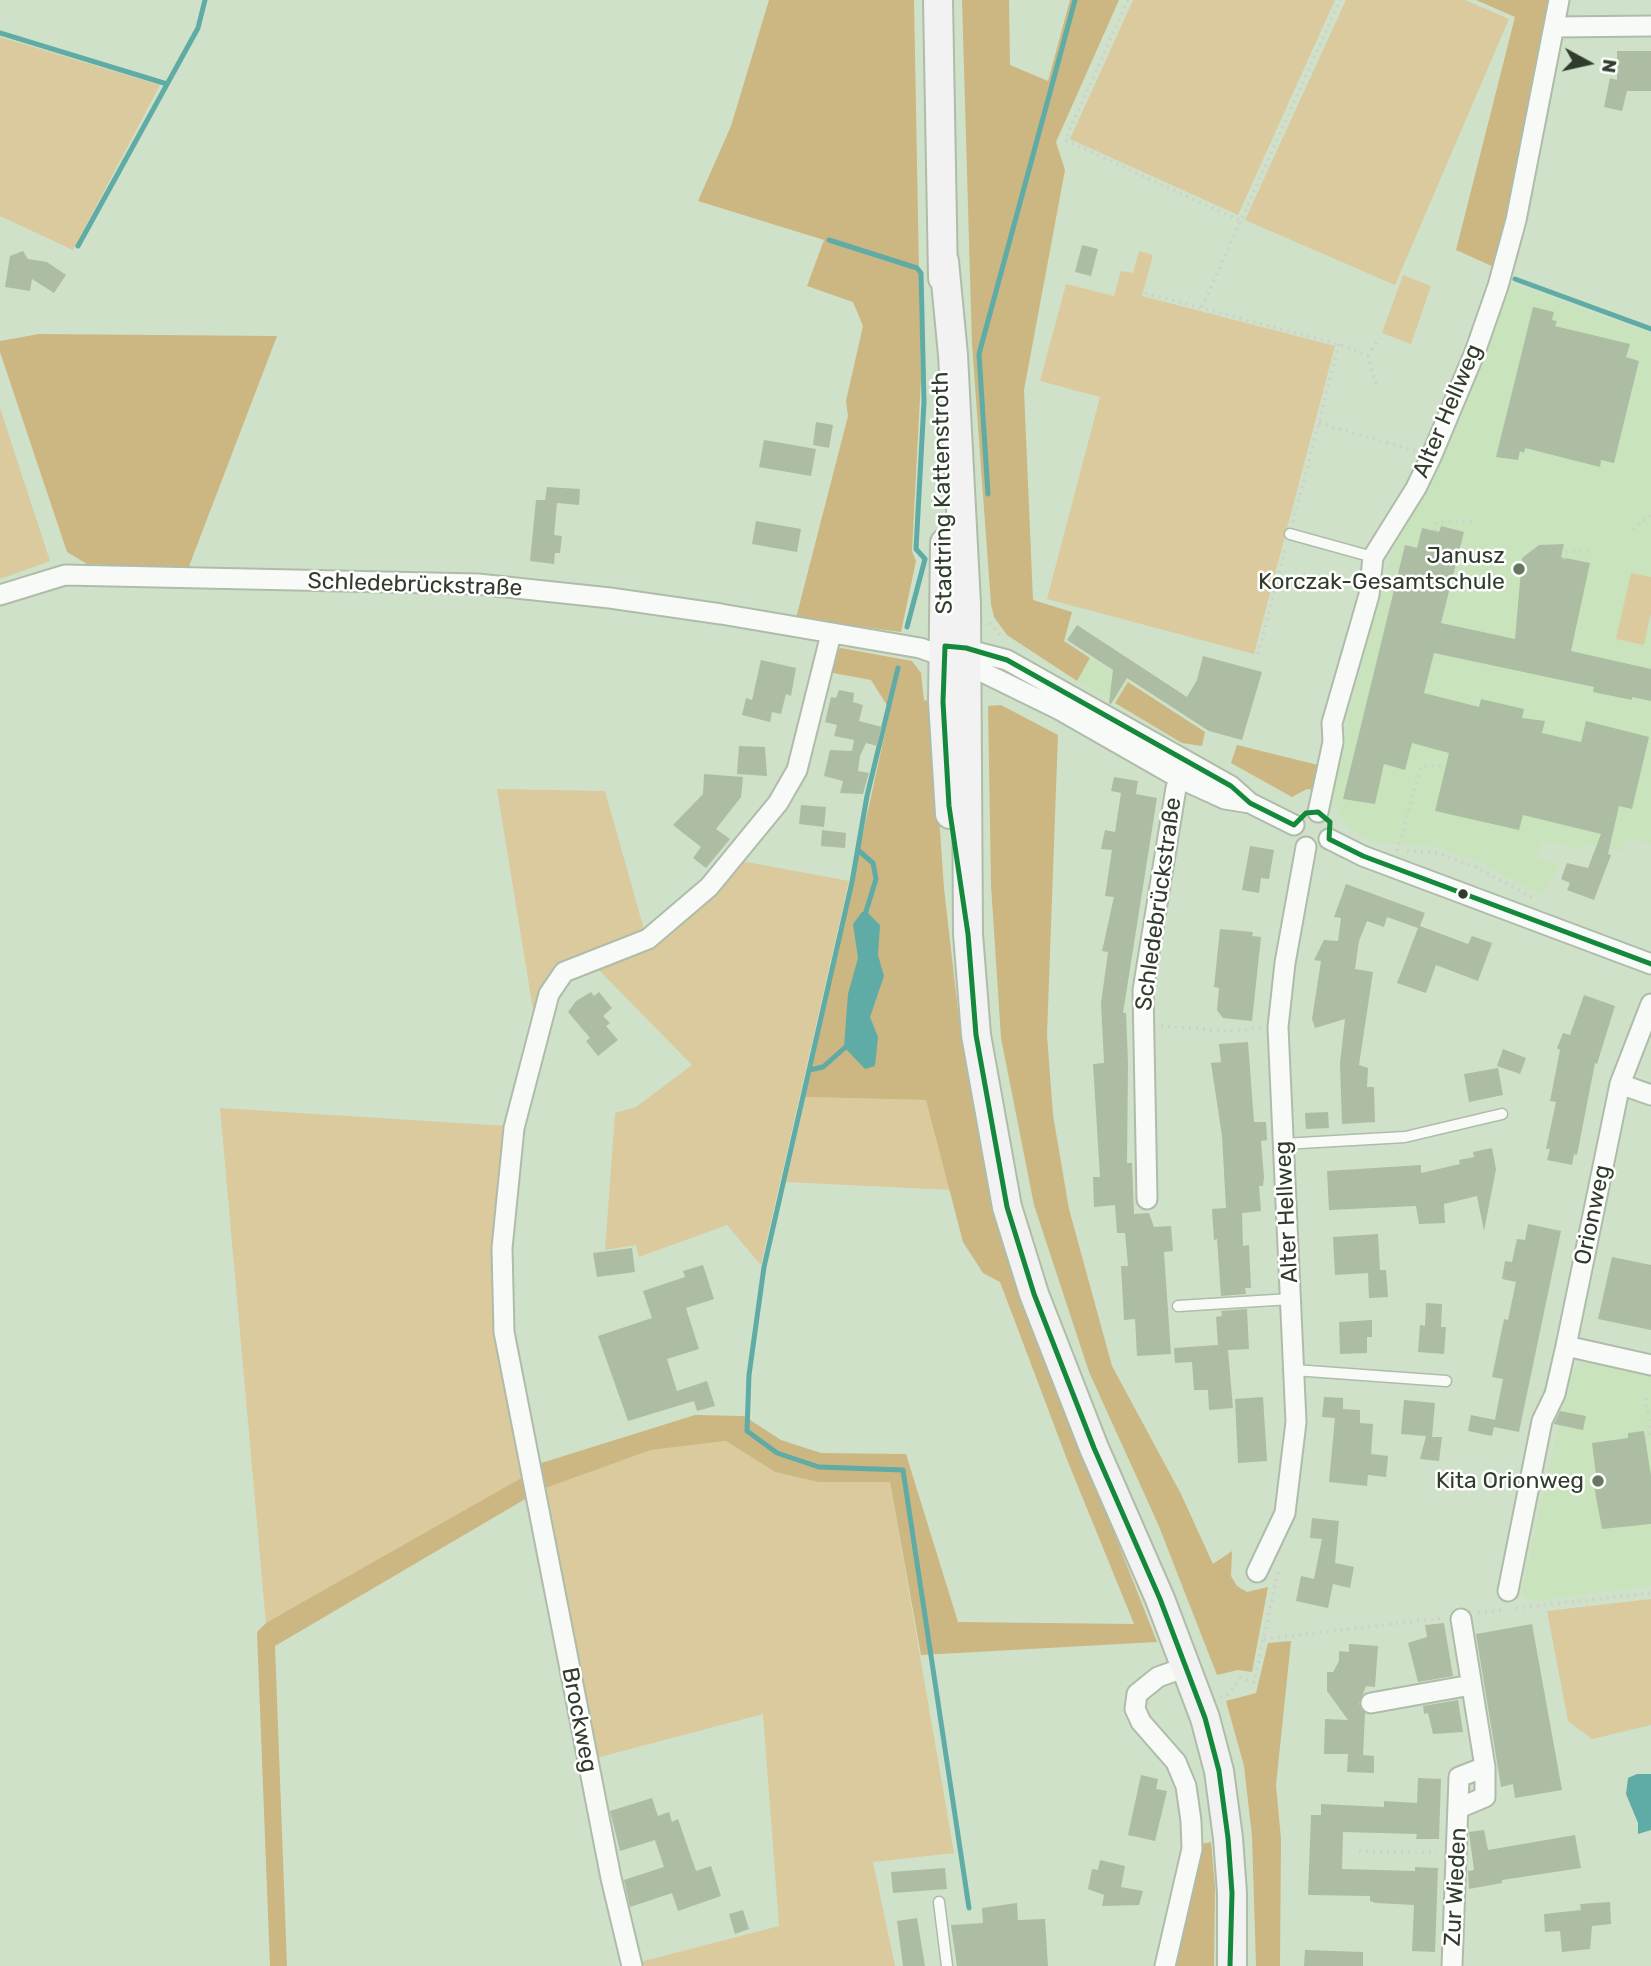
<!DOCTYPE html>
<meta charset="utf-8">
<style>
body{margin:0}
#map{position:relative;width:1651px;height:1966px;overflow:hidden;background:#d0e1c9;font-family:Rubik,sans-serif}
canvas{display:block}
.north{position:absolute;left:1553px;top:28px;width:70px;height:70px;-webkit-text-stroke:5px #fff;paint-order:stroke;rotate:98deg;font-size:19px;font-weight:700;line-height:28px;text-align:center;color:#313d2c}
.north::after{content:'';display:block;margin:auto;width:24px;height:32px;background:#313d2c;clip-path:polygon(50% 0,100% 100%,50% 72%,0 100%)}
</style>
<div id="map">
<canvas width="1651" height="1966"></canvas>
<div class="north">N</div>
</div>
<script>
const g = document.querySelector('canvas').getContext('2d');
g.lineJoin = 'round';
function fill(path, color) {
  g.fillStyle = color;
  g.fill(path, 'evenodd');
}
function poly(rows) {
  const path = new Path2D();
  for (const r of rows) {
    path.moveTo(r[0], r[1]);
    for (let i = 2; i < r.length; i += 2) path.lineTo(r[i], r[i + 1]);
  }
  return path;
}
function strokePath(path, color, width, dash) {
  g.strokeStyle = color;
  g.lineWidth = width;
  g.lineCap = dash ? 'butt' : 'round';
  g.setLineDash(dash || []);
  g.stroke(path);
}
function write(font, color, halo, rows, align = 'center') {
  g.font = font + ' Rubik,sans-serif';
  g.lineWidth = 5;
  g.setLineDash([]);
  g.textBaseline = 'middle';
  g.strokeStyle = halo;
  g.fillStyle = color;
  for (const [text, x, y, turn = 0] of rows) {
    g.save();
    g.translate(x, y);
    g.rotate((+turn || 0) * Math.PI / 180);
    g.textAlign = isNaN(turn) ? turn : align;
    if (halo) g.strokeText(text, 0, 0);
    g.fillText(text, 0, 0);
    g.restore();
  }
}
fill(poly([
 [1508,282,1651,334,1651,845,1625,838,1621,852,1589,845,1580,849,1542,841,1536,859,1560,865,1542,896,1478,861,1434,846,1389,844,1366,838,1347,828,1331,795,1377,596,1397,541,1424,490],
 [1090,658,1128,682,1115,703,1077,681],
 [1584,1363,1651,1376,1651,1586,1530,1601,1521,1594,1571,1371]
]), '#c9e4bd');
fill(poly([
 [1133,0,1335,0,1238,215,1070,139],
 [1346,0,1465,0,1509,19,1395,285,1245,220],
 [0,37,160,85,73,250,0,216],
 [1139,251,1153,255,1142,296,1335,346,1254,654,1047,599,1100,397,1040,381,1066,284,1114,296,1121,271,1133,273],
 [1403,275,1431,286,1411,344,1382,333],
 [0,408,50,561,0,579],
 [1631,573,1651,577,1651,613,1644,645,1616,639],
 [497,789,605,791,645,933,559,969,535,1022],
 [741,861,849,881,761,1265,727,1225,639,1257,636,1245,605,1250,615,1113,636,1107,692,1065,595,966],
 [805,1097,926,1100,951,1190,786,1182],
 [220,1108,508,1126,494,1248,493,1305,523,1477,266,1624],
 [726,1441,775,1472,818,1482,890,1482,954,1853,873,1862,895,1966,641,1966,640,1962,779,1926,763,1714,596,1758,543,1489,651,1450],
 [1651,1599,1651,1725,1592,1739,1568,1721,1547,1611]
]), '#daca9e');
fill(poly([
 [769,0,914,0,921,379,912,551,916,561,901,632,796,618,848,416,846,401,863,326,853,302,807,286,824,240,698,201,731,126],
 [962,0,1009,0,1010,65,1048,81,1070,0,1119,0,1056,142,1065,170,1024,390,1033,600,1072,612,1064,641,1090,658,1077,681,1007,635,994,617,991,604,972,345],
 [1476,0,1552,0,1508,217,1494,267,1456,250,1515,17],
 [39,334,277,336,188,569,87,564,67,552,0,352,0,341],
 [841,648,912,661,921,673,924,700,931,702,944,888,961,1037,994,1210,1013,1276,1157,1642,921,1655,890,1482,818,1482,775,1472,726,1441,651,1450,543,1489,538,1464,695,1415,744,1416,781,1440,821,1453,906,1454,958,1622,1134,1624,1068,1462,1000,1282,983,1273,963,1242,926,1100,805,1097,890,710,871,680,828,672,834,652],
 [1128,682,1205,732,1202,746,1182,743,1115,703],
 [1001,705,1058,735,1047,1035,1053,1115,1069,1209,1112,1366,1181,1494,1213,1564,1232,1551,1231,1576,1237,1586,1247,1592,1268,1587,1252,1672,1238,1670,1217,1675,1158,1524,1089,1372,1034,1205,1001,1038,991,885,988,706],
 [1237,745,1318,765,1314,790,1307,789,1292,797,1231,763],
 [523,1477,527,1498,275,1646,287,1966,270,1966,257,1632,266,1623],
 [1291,1641,1276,1785,1281,1839,1280,1966,1256,1966,1252,1836,1244,1766,1226,1701,1256,1693,1268,1643],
 [1211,1842,1215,1887,1214,1966,1176,1966,1201,1844]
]), '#ccb782');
fill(poly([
 [862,912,867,912,880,925,878,955,884,976,870,1017,878,1037,875,1066,865,1069,844,1047,848,994,858,958,853,924],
 [1637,1774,1651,1774,1651,1830,1638,1834,1638,1823,1626,1794,1628,1778]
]), '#5faba5');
strokePath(poly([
 [0,33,167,84],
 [829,240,917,268,921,273,924,402,916,549,925,559,907,627],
 [78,246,198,28,205,0],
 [1515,279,1651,329],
 [988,494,979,354,1075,0],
 [898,668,867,796,852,882,764,1267,749,1375,747,1431,777,1453,819,1467,903,1470,969,1908],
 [858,850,873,863,876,879,864,918],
 [809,1070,823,1067,849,1044]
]), '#5faba5', 5);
fill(poly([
 [1617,51,1651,51,1651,91,1627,91,1622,111,1604,107,1610,78,1617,80],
 [1082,245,1098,249,1091,276,1075,272],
 [23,251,28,259,47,262,66,275,54,293,32,279,30,291,5,287,10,256],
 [1533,307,1554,312,1552,320,1557,321,1555,326,1630,344,1626,357,1639,361,1614,463,1601,460,1600,467,1525,448,1524,453,1520,451,1518,460,1496,457],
 [816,422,833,425,829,448,813,445],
 [764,440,816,449,811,476,759,467],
 [547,487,580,489,579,505,557,503,554,535,562,536,560,553,555,553,554,564,530,561,536,500,545,500],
 [756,521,801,529,797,552,752,544],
 [1441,526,1464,532,1441,623,1515,639,1522,558,1539,545,1564,544,1561,557,1590,563,1571,651,1651,669,1651,701,1632,697,1632,700,1593,692,1594,687,1434,653,1424,693,1479,707,1481,699,1524,709,1522,718,1545,721,1542,733,1581,742,1586,721,1649,737,1632,809,1619,806,1608,854,1611,855,1594,900,1567,890,1570,883,1561,879,1567,863,1588,868,1601,834,1523,815,1519,830,1435,811,1449,753,1412,743,1405,770,1384,764,1375,804,1343,799,1405,545,1417,548,1422,528,1439,532],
 [1077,625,1187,697,1197,680,1203,656,1262,672,1242,740,1209,731,1127,678,1111,704,1109,703,1113,670,1067,640],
 [761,660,796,668,791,696,786,694,781,714,772,712,770,722,742,715,746,698,752,700],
 [839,690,854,693,853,702,863,705,859,721,882,727,877,746,866,743,860,756,858,771,869,773,863,794,840,793,843,781,824,776,830,750,852,751,854,740,834,736,837,725,825,722,831,697,836,698],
 [739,746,765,747,767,776,737,774],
 [704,774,743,777,741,797,716,829,730,839,706,868,693,858,701,847,673,825,703,794],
 [1114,777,1138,781,1136,794,1157,798,1123,1013,1126,1013,1128,1063,1127,1163,1132,1163,1134,1214,1149,1213,1154,1227,1171,1226,1173,1251,1164,1252,1171,1354,1137,1356,1135,1319,1124,1320,1121,1266,1128,1266,1125,1233,1117,1233,1115,1205,1094,1207,1093,1177,1100,1177,1093,1064,1104,1063,1101,1003,1108,952,1102,951,1114,897,1105,896,1112,850,1101,849,1105,830,1115,832,1121,793,1111,791],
 [801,805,826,807,824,827,799,824],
 [822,830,846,833,845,848,821,846],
 [1250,846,1274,850,1269,879,1261,878,1259,893,1242,890],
 [1346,884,1425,913,1420,926,1468,944,1472,936,1492,943,1478,981,1436,965,1426,993,1397,983,1418,928,1387,917,1384,927,1367,921,1359,941,1355,969,1373,972,1359,1065,1368,1068,1367,1087,1374,1087,1375,1122,1342,1124,1340,1063,1345,1019,1315,1028,1312,1019,1321,961,1314,960,1324,940,1338,941,1341,918,1334,917],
 [1220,929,1253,932,1252,936,1261,937,1252,1021,1223,1018,1217,1010,1219,988,1214,987],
 [591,992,594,996,599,992,612,1008,603,1016,610,1023,606,1026,618,1040,598,1056,586,1041,590,1038,568,1012,576,1001],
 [1584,995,1615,1006,1597,1064,1595,1063,1577,1155,1574,1154,1572,1165,1547,1160,1550,1149,1546,1149,1556,1102,1550,1101,1560,1050,1557,1048,1563,1033,1570,1035],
 [1248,1042,1254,1122,1266,1122,1267,1140,1261,1141,1264,1177,1263,1186,1259,1186,1261,1211,1242,1213,1243,1246,1249,1245,1251,1288,1245,1288,1246,1294,1221,1296,1217,1239,1214,1240,1212,1209,1226,1208,1222,1136,1211,1063,1221,1062,1219,1044],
 [1503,1049,1526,1058,1520,1074,1497,1066],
 [1498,1068,1503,1095,1469,1102,1464,1074],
 [1328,1112,1329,1128,1306,1129,1305,1113],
 [1492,1148,1496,1169,1484,1231,1477,1196,1444,1204,1445,1223,1419,1224,1416,1206,1329,1210,1327,1171,1421,1165,1421,1173,1460,1164,1459,1160,1474,1157,1473,1152],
 [1528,1224,1561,1231,1519,1432,1494,1427,1492,1436,1468,1431,1471,1415,1495,1420,1503,1379,1492,1377,1504,1319,1508,1320,1516,1282,1502,1279,1505,1261,1512,1262,1517,1239,1525,1240],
 [1378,1234,1380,1270,1386,1270,1388,1297,1369,1298,1368,1273,1335,1275,1333,1237],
 [632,1248,635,1272,597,1277,593,1253],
 [1612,1257,1651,1265,1651,1330,1598,1319],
 [703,1265,714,1299,686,1308,699,1349,667,1359,677,1391,707,1381,715,1406,697,1411,694,1401,628,1421,598,1336,652,1318,643,1291,685,1277,683,1271],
 [1426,1303,1442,1304,1441,1327,1446,1327,1444,1354,1418,1352,1420,1325,1425,1326],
 [1247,1309,1249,1349,1228,1350,1233,1408,1209,1410,1208,1390,1194,1390,1192,1362,1175,1363,1174,1348,1218,1345,1216,1317,1222,1316,1221,1311],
 [1372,1320,1372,1337,1367,1337,1367,1353,1340,1354,1339,1322],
 [1263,1397,1267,1461,1238,1463,1235,1399],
 [1324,1397,1343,1398,1343,1409,1360,1410,1360,1423,1373,1424,1371,1454,1388,1456,1386,1477,1368,1475,1367,1486,1329,1482,1335,1418,1322,1417],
 [1404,1400,1435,1403,1432,1437,1442,1437,1439,1461,1420,1459,1426,1436,1401,1434],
 [1560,1411,1586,1416,1583,1430,1554,1424],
 [1644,1431,1651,1476,1651,1524,1602,1529,1592,1475,1596,1475,1592,1443,1628,1438,1628,1433],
 [1312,1518,1339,1521,1335,1563,1354,1567,1350,1588,1333,1584,1328,1608,1296,1601,1301,1576,1314,1579,1322,1539,1310,1538],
 [1444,1623,1453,1676,1418,1682,1408,1643,1427,1637,1425,1625],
 [1532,1624,1562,1790,1515,1798,1513,1784,1501,1787,1476,1634],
 [1349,1644,1378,1646,1375,1687,1366,1686,1359,1704,1365,1713,1363,1755,1374,1756,1374,1773,1347,1772,1348,1754,1324,1754,1325,1719,1348,1720,1327,1691,1327,1672,1333,1672,1339,1661,1339,1651,1349,1652],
 [1458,1700,1463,1732,1433,1734,1428,1713,1424,1714,1423,1706],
 [1141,1775,1158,1779,1156,1789,1167,1791,1155,1841,1128,1835],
 [1418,1778,1441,1779,1439,1839,1416,1839,1417,1834,1343,1832,1342,1869,1415,1871,1415,1867,1438,1868,1435,1952,1412,1951,1414,1905,1376,1903,1370,1901,1370,1896,1308,1895,1311,1815,1321,1815,1321,1804,1384,1807,1384,1801,1417,1803],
 [652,1798,658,1816,669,1812,672,1822,678,1819,696,1871,711,1866,721,1896,678,1911,672,1893,630,1907,624,1880,664,1867,655,1840,620,1851,610,1811],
 [1484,1830,1488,1850,1575,1835,1581,1868,1502,1880,1502,1883,1469,1889,1468,1871,1474,1870,1469,1832],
 [1100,1860,1125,1866,1121,1887,1143,1891,1139,1905,1102,1906,1104,1895,1088,1889,1092,1869,1098,1870],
 [945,1868,947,1889,893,1893,891,1872],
 [1610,1902,1611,1924,1592,1926,1590,1949,1562,1952,1560,1931,1545,1932,1544,1914,1581,1910,1580,1904],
 [1017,1903,1018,1920,1045,1919,1048,1966,957,1966,951,1925,983,1923,982,1908],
 [743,1910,749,1929,735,1934,729,1914],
 [917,1918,925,1966,903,1966,897,1921],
 [1305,1950,1363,1952,1363,1966,1304,1966]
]), '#acbda4');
const lane = poly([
 [1290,534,1373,557],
 [1283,1144,1405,1137,1502,1114],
 [1178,1306,1291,1299],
 [1294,1370,1446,1381],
 [939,1902,947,1966]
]);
const street = poly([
 [1555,27,1651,26],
 [0,595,65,575,478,584,610,598,721,614,920,648,966,664,1060,710,1179,778,1225,799,1250,803],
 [957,647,1007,660,1231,786,1250,803,1294,825],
 [1318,812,1333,742,1332,723,1369,595,1373,557,1416,488,1431,457,1475,352,1498,286,1516,220,1559,0],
 [1329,839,1363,856,1651,964],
 [1651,1004,1620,1084,1566,1346,1651,1365],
 [1620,1084,1651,1095],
 [1147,1199,1143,990,1176,788,1188,762],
 [1257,1572,1285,1513,1296,1422,1278,1027,1285,963,1306,847],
 [1508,1591,1542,1421,1555,1394,1566,1346],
 [1371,1703,1471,1685],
 [1459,1808,1485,1797,1485,1767,1461,1619],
 [632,1966,611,1878,504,1332,502,1248,514,1128,549,994,564,972,648,939,709,887,778,803,797,770,831,634],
 [1165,1966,1192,1849,1191,1821,1186,1786,1176,1762,1141,1722,1135,1709,1137,1694,1158,1677,1186,1667],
 [1452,1966,1459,1777,1485,1767]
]);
const secondary = poly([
 [938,0,943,278],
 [944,261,953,355,966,604,968,934,976,1035,1007,1207,1034,1294,1094,1448,1160,1599,1205,1718,1219,1771,1228,1838,1232,1893,1232,1966],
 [945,543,943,702,950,814]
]);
strokePath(lane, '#aebca9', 13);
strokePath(street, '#aebca9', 23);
strokePath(secondary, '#aebca9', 32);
strokePath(poly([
 [1128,0,1065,140,1241,221],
 [1145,293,1348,347,1368,356,1376,384],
 [1202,307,1340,0],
 [1368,356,1380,338],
 [1319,423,1416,451],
 [1293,522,1339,344],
 [1633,530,1651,514],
 [1435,531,1437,522,1476,521],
 [1564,559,1566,552,1592,551],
 [989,623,1003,638],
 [1258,654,1286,546],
 [1397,851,1421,767,1444,765],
 [1407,851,1436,853,1476,867,1535,899],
 [1161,1026,1227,1031,1262,1028],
 [1646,1398,1651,1437],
 [1516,1608,1651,1593],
 [1478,1613,1502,1610],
 [1264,1639,1443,1618],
 [1220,1697,1229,1694,1240,1678,1254,1682,1278,1572],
 [1359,1851,1437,1853]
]), '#ccd1ca', 3.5, [2, 5]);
strokePath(lane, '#f8faf7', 10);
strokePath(street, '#f8faf7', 19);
strokePath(secondary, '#f1f2f1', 28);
strokePath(poly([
 [1230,1966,1232,1893,1228,1838,1219,1771,1205,1718,1160,1599,1094,1448,1034,1294,1007,1207,976,1035,968,934,949,806,943,702,945,646,966,648,1007,660,1231,786,1250,803,1294,825,1306,813,1318,812,1330,822,1329,839,1363,856,1651,964]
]), '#14893b', 5);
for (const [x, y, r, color] of [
 [1519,569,7,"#697663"],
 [1463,894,6,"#313d2c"],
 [1598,1481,7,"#697663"]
]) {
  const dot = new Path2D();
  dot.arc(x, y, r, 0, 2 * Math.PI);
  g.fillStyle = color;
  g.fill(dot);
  strokePath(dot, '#fff', 2.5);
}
write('23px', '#313d2c', '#fff', [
 ["Alter Hellweg",1448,411,-67],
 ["Stadtring Kattenstroth",943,493,-91],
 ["Schledebrückstraße",415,585,2],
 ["Schledebrückstraße",1159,904,-82],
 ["Alter Hellweg",1287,1212,-93],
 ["Orionweg",1593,1215,-78],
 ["Brockweg",579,1720,79],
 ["Zur Wieden",1456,1887,-87]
]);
write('23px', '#313d2c', '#fff', [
 ["Janusz",1505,556],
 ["Korczak-Gesamtschule",1505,582],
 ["Kita Orionweg",1584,1481]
], 'right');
</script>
